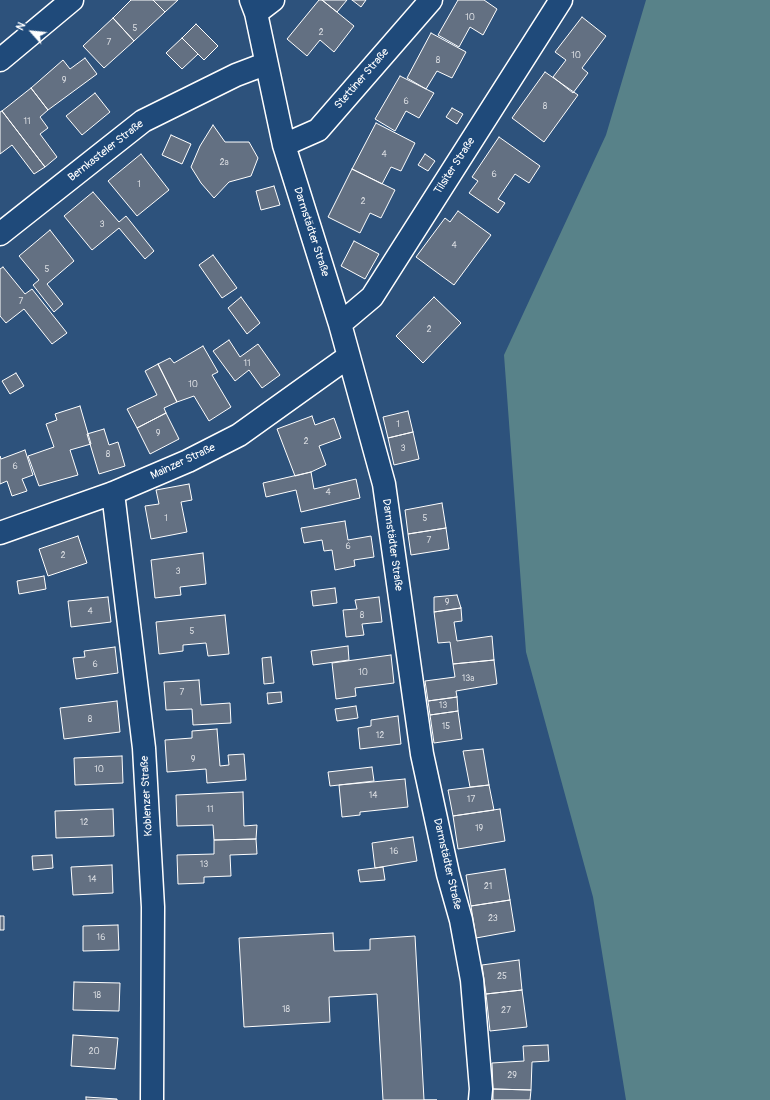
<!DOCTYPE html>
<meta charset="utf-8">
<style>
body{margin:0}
#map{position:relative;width:770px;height:1100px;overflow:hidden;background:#2d527c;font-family:Pangolin,sans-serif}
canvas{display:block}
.north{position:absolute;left:12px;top:12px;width:40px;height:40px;-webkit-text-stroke:3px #1f4a7a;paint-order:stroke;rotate:297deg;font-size:11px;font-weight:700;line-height:16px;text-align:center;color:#fff}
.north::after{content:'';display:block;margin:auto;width:14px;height:18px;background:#fff;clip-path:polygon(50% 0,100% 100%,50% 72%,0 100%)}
</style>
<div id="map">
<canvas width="770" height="1100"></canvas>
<div class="north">N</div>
</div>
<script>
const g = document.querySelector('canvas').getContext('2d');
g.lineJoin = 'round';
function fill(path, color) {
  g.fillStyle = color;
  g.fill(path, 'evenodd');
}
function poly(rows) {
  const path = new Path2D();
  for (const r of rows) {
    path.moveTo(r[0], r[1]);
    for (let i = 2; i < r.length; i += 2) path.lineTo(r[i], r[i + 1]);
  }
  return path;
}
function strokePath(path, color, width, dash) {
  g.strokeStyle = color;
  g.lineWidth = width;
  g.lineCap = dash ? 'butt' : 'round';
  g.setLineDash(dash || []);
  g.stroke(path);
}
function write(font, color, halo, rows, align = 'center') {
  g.font = font + ' Pangolin,sans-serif';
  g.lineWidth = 3.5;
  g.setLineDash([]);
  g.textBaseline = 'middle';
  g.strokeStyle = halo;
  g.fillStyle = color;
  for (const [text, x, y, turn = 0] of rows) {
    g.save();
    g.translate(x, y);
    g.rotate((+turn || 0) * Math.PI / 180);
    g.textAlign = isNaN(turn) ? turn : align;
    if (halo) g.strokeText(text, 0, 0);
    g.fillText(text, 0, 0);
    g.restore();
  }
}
fill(poly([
 [646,0,770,0,770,1100,626,1100,593,897,526,652,504,355,606,135]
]), '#588289');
const building = poly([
 [131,0,153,0,165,12,134,41,113,18,131,0],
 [153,0,178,0,165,12,153,0],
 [319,0,322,0,354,26,334,52,320,40,307,56,287,39,319,0],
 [322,0,347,0,337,12,322,0],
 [352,0,366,0,361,7,352,0],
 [458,0,484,0,497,9,483,35,470,27,459,47,438,35,458,0],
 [582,17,606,36,582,68,588,73,573,93,553,77,566,60,555,52,582,17],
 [113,18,134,41,104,68,83,46,113,18],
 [196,24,218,46,204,60,182,38,196,24],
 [431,33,466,52,452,78,437,71,426,89,407,78,431,33],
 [182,38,198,54,182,69,166,53,182,38],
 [85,58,97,74,48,110,31,88,63,60,70,69,85,58],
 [545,72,578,95,544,142,512,118,545,72],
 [400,76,434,93,419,118,406,111,395,131,375,119,400,76],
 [31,88,48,110,40,117,48,128,40,134,57,157,45,167,2,111,31,88],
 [95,93,110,112,82,135,66,116,95,93],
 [452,108,463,114,457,124,446,117,452,108],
 [2,111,45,167,34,174,12,145,0,154,0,112,2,111],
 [376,123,415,143,401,171,391,167,382,184,352,169,376,123],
 [213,125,225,142,249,142,258,158,251,176,229,182,214,198,201,183,191,167,200,146,213,125],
 [171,135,191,144,182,164,162,155,171,135],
 [499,137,540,166,529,183,515,174,498,199,505,203,498,213,469,193,478,181,472,177,499,137],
 [141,154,169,190,137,216,108,181,141,154],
 [425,154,435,161,428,171,418,165,425,154],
 [352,169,395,190,381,218,370,213,360,233,328,217,352,169],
 [274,186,280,205,261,210,256,191,274,186],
 [93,192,119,222,126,216,154,251,145,259,119,228,92,250,64,216,93,192],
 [458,211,491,235,454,285,416,257,445,218,450,222,458,211],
 [50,230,74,261,47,284,63,304,54,312,33,285,39,280,19,256,50,230],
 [354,241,379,254,365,279,341,266,354,241],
 [213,255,237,288,222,298,199,265,213,255],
 [3,267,25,294,32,289,67,333,52,344,24,309,6,323,0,316,0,269,3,267],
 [241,297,260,323,247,334,228,308,241,297],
 [434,297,461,323,423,363,396,336,434,297],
 [229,340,240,357,258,344,280,375,262,388,249,370,235,381,213,351,229,340],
 [203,346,218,372,212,375,231,407,209,421,194,396,177,402,158,364,170,358,174,363,203,346],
 [158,364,177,402,164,408,166,413,137,428,127,409,157,395,145,371,158,364],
 [16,373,24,386,10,394,2,381,16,373],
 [80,406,91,444,70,450,78,475,39,486,28,456,54,447,46,424,57,420,55,414,80,406],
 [408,411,413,432,388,438,383,417,408,411],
 [166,413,179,439,150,454,137,428,166,413],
 [312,416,315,425,334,418,341,438,319,446,326,465,311,472,295,476,277,429,312,416],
 [104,429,109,445,118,442,125,466,99,474,87,434,104,429],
 [413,432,419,459,394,465,388,438,413,432],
 [25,450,33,475,22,479,27,491,12,496,7,481,0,484,0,456,1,459,25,450],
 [311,472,314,489,356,479,360,498,301,512,296,490,266,497,263,483,311,472],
 [189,484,192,500,181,502,187,532,151,539,145,506,159,504,156,490,189,484],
 [442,503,446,528,408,534,405,510,442,503],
 [345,521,348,540,371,536,374,557,354,560,355,566,335,570,332,550,324,551,322,540,304,543,301,528,345,521],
 [446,528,449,549,411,555,408,534,446,528],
 [78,536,87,563,48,576,39,549,78,536],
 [203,553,206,584,180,587,181,595,155,598,151,560,203,553],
 [44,576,46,589,19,594,17,581,44,576],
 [335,588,337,603,313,606,311,591,335,588],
 [457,595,461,608,434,612,434,597,457,595],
 [108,597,111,622,71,627,68,601,108,597],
 [379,597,382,622,362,624,364,635,346,637,343,610,357,609,355,600,379,597],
 [461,608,462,621,454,622,457,641,492,636,494,660,453,664,450,642,438,643,434,612,461,608],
 [225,615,229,654,208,656,206,643,183,645,183,651,159,654,156,622,225,615],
 [348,646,349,660,313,665,311,651,348,646],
 [115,647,118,673,76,679,73,658,85,657,84,651,115,647],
 [391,655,394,683,355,688,356,696,336,699,332,663,391,655],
 [271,657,274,683,264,684,262,658,271,657],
 [494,660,497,684,456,691,457,697,428,701,425,681,455,677,453,664,494,660],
 [199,680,201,705,230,703,231,723,193,725,192,709,166,710,164,682,199,680],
 [281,692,282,702,268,704,267,693,281,692],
 [457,697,458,711,430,715,428,701,457,697],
 [117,701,120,732,64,739,60,708,117,701],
 [356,706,358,718,337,721,335,709,356,706],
 [458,711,462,739,434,743,430,715,458,711],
 [398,716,401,744,360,749,358,728,371,726,371,720,398,716],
 [217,729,220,766,229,765,228,755,244,754,246,780,207,783,206,769,167,772,165,740,192,738,192,731,217,729],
 [483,749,489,785,470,787,463,751,483,749],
 [122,756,123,783,75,785,74,758,122,756],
 [372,767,374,781,330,786,328,772,372,767],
 [405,779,408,807,360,812,360,815,342,817,339,785,405,779],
 [489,785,494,810,453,816,448,790,489,785],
 [243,792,244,826,257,825,256,839,214,840,213,825,177,826,176,795,243,792],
 [113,809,114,836,56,838,55,811,113,809],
 [500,809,505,841,458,849,453,816,500,809],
 [413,837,417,861,375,868,372,843,413,837],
 [256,839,257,854,230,855,231,876,204,877,204,883,178,884,177,855,214,854,214,840,256,839],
 [52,855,53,868,33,870,32,856,52,855],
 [112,865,113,893,73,895,71,867,112,865],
 [383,867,385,880,360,882,358,870,383,867],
 [505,869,510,900,471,906,466,875,505,869],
 [510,900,515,931,476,938,471,906,510,900],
 [0,916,4,916,4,930,0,930,0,916],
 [118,925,119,950,83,951,83,926,118,925],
 [333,933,334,951,370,950,370,939,415,936,424,1100,437,1100,383,1100,377,994,329,997,330,1022,244,1027,239,938,333,933],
 [519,960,522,990,486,994,482,965,519,960],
 [74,982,120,983,119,1011,73,1010,74,982],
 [522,990,527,1027,490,1031,486,994,522,990],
 [73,1035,118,1038,115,1069,71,1066,73,1035],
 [548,1045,549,1061,532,1062,531,1090,493,1089,492,1063,524,1061,523,1046,548,1045],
 [493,1089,531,1090,530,1100,493,1100,493,1089],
 [86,1097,117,1099,117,1100,86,1100,86,1097]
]);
fill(building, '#637082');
strokePath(building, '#fff', 1);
const minor = poly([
 [251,0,256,13,284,145,340,324,384,484,422,754,448,874,461,920,472,980,481,1089,480,1100],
 [256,13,273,0],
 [0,60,72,0],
 [284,145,318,130,431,0],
 [0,234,143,121,236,75,265,64],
 [340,324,372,297,561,0],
 [113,493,144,748,153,907,152,1100],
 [0,533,113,493,188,461,239,435,348,357]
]);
strokePath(minor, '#fff', 25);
strokePath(minor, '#1f4a7a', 22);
write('9px', '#d8dbe0', null, [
 ["10",470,18],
 ["5",135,29],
 ["2",321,33],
 ["7",109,43],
 ["10",576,56],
 ["8",438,61],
 ["9",64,81],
 ["6",406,102],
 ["8",545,107],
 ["11",27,122],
 ["4",384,155],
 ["2a",224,163],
 ["6",494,175],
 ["1",139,185],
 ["2",363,202],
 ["3",102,225],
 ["4",454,246],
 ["5",47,270],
 ["7",21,302],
 ["2",429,330],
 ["11",247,364],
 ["10",193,385],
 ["1",398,425],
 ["9",158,434],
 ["2",306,442],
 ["3",403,449],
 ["8",108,455],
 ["6",15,467],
 ["4",328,493],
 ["1",166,519],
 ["5",425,519],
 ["7",429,541],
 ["6",348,547],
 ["2",63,556],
 ["3",178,572],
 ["9",447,603],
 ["4",90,612],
 ["8",362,616],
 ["5",192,632],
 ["6",95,665],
 ["10",363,673],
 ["13a",468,679],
 ["7",182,693],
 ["13",443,706],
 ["8",90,720],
 ["15",446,727],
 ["12",380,736],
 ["9",193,760],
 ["10",99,770],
 ["14",373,796],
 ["17",471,800],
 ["11",210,810],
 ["12",84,823],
 ["19",479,829],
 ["16",394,852],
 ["13",204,865],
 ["14",92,880],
 ["21",488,887],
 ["23",493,919],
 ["16",101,938],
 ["25",502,977],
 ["18",97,996],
 ["18",286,1010],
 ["27",506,1011],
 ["20",94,1052],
 ["29",512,1076]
]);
write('11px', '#fff', '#1f4a7a', [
 ["Stettiner Straße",362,79,-49],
 ["Bernkasteler Straße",106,151,-38],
 ["Tilsiter Straße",455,166,-57],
 ["Darmstädter Straße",311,232,72],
 ["Mainzer Straße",183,462,-25],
 ["Darmstädter Straße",392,545,82],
 ["Koblenzer Straße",147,796,-93],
 ["Darmstädter Straße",447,864,77]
]);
</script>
